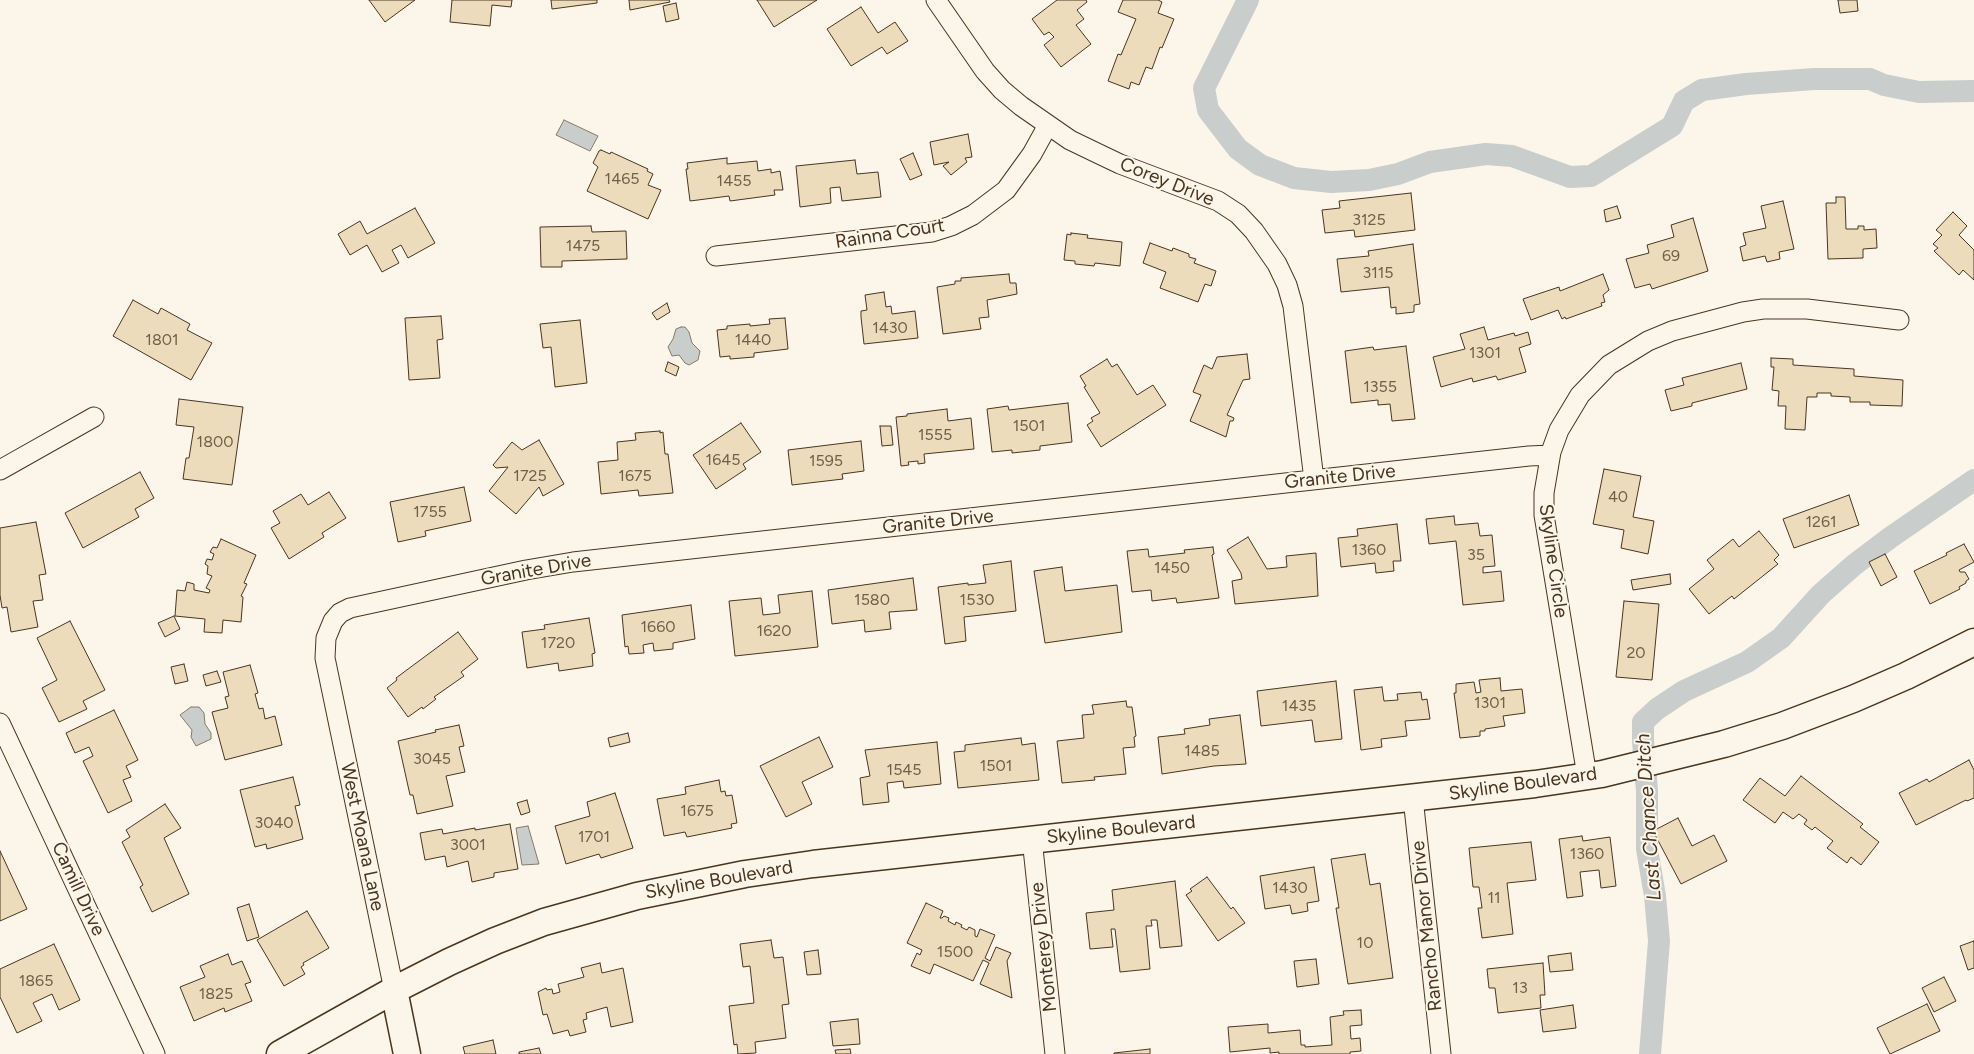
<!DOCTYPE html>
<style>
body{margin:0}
canvas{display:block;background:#fbf6e9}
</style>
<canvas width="1974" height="1054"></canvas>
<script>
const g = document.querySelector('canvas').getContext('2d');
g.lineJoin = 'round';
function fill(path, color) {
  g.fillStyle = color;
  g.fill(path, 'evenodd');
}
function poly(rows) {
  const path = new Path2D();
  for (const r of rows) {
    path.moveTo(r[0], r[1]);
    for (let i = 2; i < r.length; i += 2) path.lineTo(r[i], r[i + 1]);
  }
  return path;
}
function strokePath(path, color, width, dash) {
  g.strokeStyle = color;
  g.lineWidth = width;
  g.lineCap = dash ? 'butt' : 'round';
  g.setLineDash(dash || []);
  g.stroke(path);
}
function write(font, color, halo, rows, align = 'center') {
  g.font = font + ' Figtree,sans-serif';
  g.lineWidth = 4;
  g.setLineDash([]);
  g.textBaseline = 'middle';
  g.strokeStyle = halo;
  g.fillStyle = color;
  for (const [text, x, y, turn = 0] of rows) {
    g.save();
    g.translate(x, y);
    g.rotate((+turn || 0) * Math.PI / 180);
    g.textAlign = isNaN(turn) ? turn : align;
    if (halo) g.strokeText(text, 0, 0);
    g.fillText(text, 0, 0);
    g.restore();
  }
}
const water = poly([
 [564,120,598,136,590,151,556,135,564,120],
 [681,327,685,327,689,332,692,343,700,351,698,360,689,365,685,363,679,355,672,356,668,347,673,339,676,329,681,327],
 [191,707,199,707,204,713,205,724,211,733,211,739,196,746,191,737,192,730,180,715,191,707],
 [528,826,539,864,522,865,516,828,528,826]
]);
fill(water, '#c9cecd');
strokePath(water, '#887966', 1);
strokePath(poly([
 [1248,0,1204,88,1208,110,1238,149,1260,165,1294,178,1331,182,1369,180,1398,174,1430,162,1486,154,1512,156,1570,177,1591,176,1672,126,1684,101,1702,90,1746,84,1814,79,1870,79,1884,85,1919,92,1974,91],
 [1650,1054,1659,941,1655,896,1647,849,1647,791,1643,741,1643,722,1657,709,1684,691,1747,662,1781,638,1821,594,1854,565,1891,537,1974,480]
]), '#c9cecd', 22);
const building = poly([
 [369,0,415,0,385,22,369,0],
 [452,0,512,0,511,7,492,5,490,26,450,22,452,0],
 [551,0,597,0,597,3,552,9,551,0],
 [629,0,669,0,670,2,630,10,629,0],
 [757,0,817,0,774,27,757,0],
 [1057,0,1086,0,1087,2,1077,10,1084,19,1076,25,1091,44,1061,67,1044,45,1054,37,1049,32,1044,35,1032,19,1057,0],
 [1123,0,1158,0,1162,2,1158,13,1174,19,1162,48,1160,47,1152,69,1146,67,1139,85,1131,82,1129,89,1108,81,1118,54,1121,55,1136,19,1118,12,1123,0],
 [1838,0,1857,0,1858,11,1840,13,1838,0],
 [676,3,679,19,666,22,663,6,676,3],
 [861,7,878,33,895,22,908,41,887,54,882,47,851,66,827,29,861,7],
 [968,134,972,157,965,158,967,162,951,175,943,166,949,162,934,165,930,142,968,134],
 [601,150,610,154,611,152,648,169,647,171,653,174,648,185,661,190,648,219,587,191,598,167,593,163,599,151,601,150],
 [913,153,922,175,910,180,900,159,913,153],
 [727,158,727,164,757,161,758,171,771,169,771,173,780,171,783,190,774,190,775,195,730,201,729,196,690,201,686,169,688,169,687,163,727,158],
 [855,160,857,174,878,172,881,197,842,201,840,187,830,188,831,203,800,207,796,166,855,160],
 [1411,193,1415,230,1355,237,1354,230,1325,233,1322,210,1340,208,1339,201,1411,193],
 [1836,197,1845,197,1846,229,1858,229,1858,226,1864,226,1864,230,1876,229,1877,248,1863,249,1863,258,1828,259,1826,203,1836,203,1836,197],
 [1783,201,1794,249,1779,252,1780,259,1767,262,1765,256,1743,261,1740,247,1746,245,1743,233,1766,228,1761,206,1783,201],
 [1617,206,1621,218,1606,222,1604,210,1617,206],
 [415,208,435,243,408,258,401,245,392,250,399,263,382,272,367,245,350,255,338,234,360,221,367,234,415,208],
 [1953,212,1967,226,1959,235,1974,250,1974,280,1963,270,1959,275,1934,251,1938,248,1933,244,1942,235,1936,230,1953,212],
 [1693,218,1708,271,1652,289,1650,284,1635,288,1626,259,1649,253,1647,245,1674,237,1671,225,1693,218],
 [591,226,592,232,626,231,627,259,562,261,562,267,541,267,540,227,591,226],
 [1071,233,1088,235,1087,238,1122,242,1120,266,1095,263,1094,266,1075,264,1075,261,1064,260,1067,234,1071,235,1071,233],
 [1150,243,1172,251,1173,248,1189,254,1189,257,1196,259,1194,263,1216,271,1211,286,1205,284,1198,302,1160,288,1166,272,1143,263,1150,243],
 [1413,244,1420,304,1414,305,1414,312,1396,314,1396,307,1391,308,1389,287,1341,292,1337,259,1369,256,1368,251,1413,244],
 [1009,274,1010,283,1016,283,1017,294,987,300,989,317,979,318,981,329,943,334,937,287,955,284,955,281,961,281,961,278,1009,274],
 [1603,274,1609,290,1603,295,1605,302,1601,303,1602,306,1566,319,1565,317,1562,319,1558,310,1531,320,1523,299,1559,287,1560,291,1603,274],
 [884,292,886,307,891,306,892,314,915,311,918,338,864,344,861,317,861,311,867,310,865,295,884,292],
 [133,300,158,314,161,308,190,324,187,330,212,343,191,380,113,336,133,300],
 [667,303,670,312,657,320,652,313,667,303],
 [441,316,443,339,437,340,440,378,409,380,405,318,441,316],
 [785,318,788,349,754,353,754,357,730,359,730,356,720,357,717,330,727,329,727,326,750,324,750,326,770,324,769,319,785,318],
 [580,320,587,383,555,387,551,347,543,348,540,324,580,320],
 [1484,327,1488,340,1514,333,1515,336,1528,332,1531,344,1519,348,1526,372,1498,380,1496,376,1473,382,1472,378,1441,387,1433,357,1465,349,1460,334,1484,327],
 [1406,346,1415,419,1392,421,1390,404,1378,405,1378,400,1351,403,1345,351,1373,347,1374,350,1406,346],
 [1247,354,1250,379,1243,380,1227,415,1234,418,1233,421,1230,421,1226,437,1190,421,1201,395,1193,392,1204,365,1212,369,1217,357,1247,354],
 [1771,358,1793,359,1793,365,1854,369,1854,376,1903,380,1902,406,1870,405,1870,402,1850,402,1850,397,1831,396,1831,393,1817,393,1817,397,1807,397,1805,430,1785,429,1786,406,1778,406,1779,391,1772,390,1774,367,1771,367,1771,358],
 [1107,359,1112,367,1117,364,1137,395,1153,385,1166,405,1101,447,1087,425,1093,421,1091,418,1100,413,1084,387,1086,386,1080,376,1107,359],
 [668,362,679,367,676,376,665,371,668,362],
 [1741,363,1747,389,1692,403,1692,406,1671,411,1665,390,1684,385,1682,378,1741,363],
 [179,399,243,407,232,485,183,479,186,458,189,458,194,427,176,425,179,399],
 [1068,403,1072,442,1040,446,1040,450,1012,453,1012,450,992,452,987,409,1008,406,1009,410,1068,403],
 [947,409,948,421,971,418,974,449,924,454,925,463,918,464,918,461,908,462,909,465,901,466,896,417,907,416,907,414,947,409],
 [741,423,761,452,743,464,746,469,716,489,693,455,741,423],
 [880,426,891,426,893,445,882,446,880,426],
 [660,431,660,433,663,432,665,454,668,454,673,493,639,496,638,490,601,494,598,462,618,460,617,442,636,440,635,433,660,431],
 [539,440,564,484,543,496,539,487,516,514,489,491,508,467,496,468,493,465,512,442,522,450,539,440],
 [861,441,864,471,842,474,843,479,792,485,788,450,861,441],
 [1604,469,1641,476,1633,517,1654,521,1648,554,1621,548,1624,530,1593,524,1604,469],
 [140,472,154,498,135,509,139,517,83,548,65,513,140,472],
 [464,487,471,521,425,531,426,536,398,542,390,502,464,487],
 [329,492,346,518,322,533,324,537,289,559,271,528,280,523,273,511,301,494,308,505,329,492],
 [1849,495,1859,525,1794,548,1783,519,1849,495],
 [1454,516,1455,525,1478,523,1480,536,1492,535,1495,566,1483,567,1483,573,1501,571,1504,601,1463,605,1456,541,1429,544,1426,519,1454,516],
 [36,522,46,574,39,575,43,600,33,601,38,627,11,632,7,607,2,608,0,595,0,528,36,522],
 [1397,524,1401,561,1393,561,1394,571,1376,573,1375,563,1341,567,1338,538,1358,536,1357,529,1397,524],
 [1759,531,1779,555,1774,560,1778,564,1734,599,1732,596,1709,614,1689,589,1714,569,1707,560,1733,539,1739,547,1759,531],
 [1248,537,1267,569,1287,567,1286,556,1316,553,1318,596,1235,604,1232,581,1242,579,1241,573,1227,550,1248,537],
 [221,539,256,555,244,583,247,584,241,596,243,597,241,622,223,620,222,633,204,632,205,619,175,616,177,590,185,591,187,582,194,584,194,590,209,593,210,590,206,588,212,576,207,574,208,566,205,564,207,559,212,560,214,554,210,552,213,547,217,548,221,539],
 [1964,544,1974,562,1959,570,1960,572,1965,572,1969,579,1966,581,1966,583,1959,587,1960,589,1930,604,1914,571,1947,555,1946,553,1964,544],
 [1213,547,1214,554,1212,555,1219,598,1177,603,1176,598,1152,601,1151,590,1132,592,1127,551,1148,549,1149,557,1185,553,1184,550,1213,547],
 [1885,554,1897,577,1881,586,1869,562,1885,554],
 [1011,561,1016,611,964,617,966,641,945,644,938,587,968,583,968,585,986,583,983,565,1011,561],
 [1062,567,1065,591,1117,585,1122,632,1045,643,1034,571,1062,567],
 [1670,574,1671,584,1633,590,1631,580,1670,574],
 [913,578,917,610,889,612,891,629,865,632,864,620,832,624,828,590,913,578],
 [812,591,818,647,735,656,729,601,761,598,763,615,780,613,778,595,812,591],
 [1624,601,1659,604,1652,680,1616,677,1624,601],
 [691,605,695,639,673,643,673,649,654,651,653,643,643,645,644,653,629,654,628,646,625,647,622,615,691,605],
 [174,616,180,629,165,637,158,623,174,616],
 [589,618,595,653,592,654,593,666,559,671,558,663,527,668,522,632,545,629,544,625,589,618],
 [70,621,105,690,83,701,87,709,59,722,42,688,57,680,37,638,70,621],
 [458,632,478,659,461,672,464,676,434,697,436,699,423,709,422,707,408,717,387,688,397,680,396,678,458,632],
 [184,664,188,681,175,684,171,667,184,664],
 [250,665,258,693,255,694,259,709,263,708,265,719,275,716,282,745,225,760,212,712,228,708,225,697,229,696,223,672,250,665],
 [217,671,221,682,206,686,203,675,217,671],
 [1500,678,1501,691,1522,689,1525,713,1503,716,1505,726,1485,729,1485,731,1480,731,1480,736,1460,738,1454,693,1456,693,1456,684,1474,682,1476,693,1481,692,1479,680,1500,678],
 [1336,681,1342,739,1315,742,1312,720,1261,726,1257,691,1336,681],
 [1382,687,1384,701,1398,700,1397,694,1421,692,1422,700,1427,699,1430,719,1405,721,1407,736,1381,739,1382,747,1361,750,1354,690,1382,687],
 [1126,701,1127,707,1132,707,1136,736,1134,737,1135,747,1123,748,1126,774,1094,777,1095,780,1062,783,1057,741,1084,738,1082,715,1094,714,1092,705,1126,701],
 [114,710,138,760,126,766,131,777,123,780,132,801,108,813,83,761,93,756,89,747,75,753,66,733,114,710],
 [1240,715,1246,764,1214,766,1162,774,1158,737,1185,734,1184,729,1210,725,1209,719,1240,715],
 [459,725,464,746,459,747,465,772,446,776,453,806,417,814,413,795,410,795,398,741,436,732,435,730,459,725],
 [628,733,630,742,610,747,608,738,628,733],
 [819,737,833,767,802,782,812,804,786,817,760,766,819,737],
 [1021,738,1022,745,1035,743,1039,780,958,788,954,752,965,751,965,745,1021,738],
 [937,742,941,784,904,788,903,781,887,783,889,802,863,805,860,778,870,776,865,750,937,742],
 [1969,760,1974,770,1974,798,1967,801,1966,800,1916,825,1899,793,1927,779,1929,782,1969,760],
 [1801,776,1863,824,1860,827,1879,842,1861,865,1851,857,1847,863,1827,848,1833,841,1815,827,1812,830,1804,824,1807,820,1799,814,1793,819,1783,812,1775,823,1743,800,1760,778,1785,796,1801,776],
 [293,777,300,805,295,806,303,839,267,849,266,844,255,847,240,790,293,777],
 [719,780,721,792,725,791,726,796,732,795,737,823,731,824,732,828,687,837,685,832,664,836,657,799,686,794,685,787,719,780],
 [615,793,633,848,601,858,599,854,566,864,555,826,590,816,587,802,615,793],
 [527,800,530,812,521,815,517,803,527,800],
 [165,804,181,828,164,838,189,894,152,912,140,887,143,885,122,842,130,837,126,830,165,804],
 [1678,818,1692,846,1714,835,1727,861,1681,884,1653,831,1678,818],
 [510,824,518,869,494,873,494,877,472,882,468,861,447,867,445,856,425,860,420,833,442,829,443,834,475,828,475,830,510,824],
 [1582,836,1583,841,1610,837,1616,886,1601,888,1599,870,1580,872,1583,896,1567,898,1559,839,1582,836],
 [1531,842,1536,880,1507,883,1513,934,1482,938,1478,908,1482,908,1479,887,1473,887,1469,848,1531,842],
 [0,851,27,909,0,921,0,851],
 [1365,854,1370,885,1380,883,1393,978,1348,984,1336,908,1339,908,1331,859,1365,854],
 [1314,867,1319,901,1307,903,1308,911,1292,914,1290,905,1265,909,1260,876,1314,867],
 [1207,877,1231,909,1233,907,1245,923,1218,941,1186,895,1192,891,1190,889,1207,877],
 [1175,881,1182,946,1160,948,1157,920,1151,920,1152,926,1146,926,1150,969,1120,972,1115,929,1111,929,1113,947,1090,949,1086,913,1114,910,1112,890,1175,881],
 [926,903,943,911,940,918,942,918,944,916,949,918,948,921,955,925,956,922,962,925,961,927,967,930,969,927,975,930,975,936,977,937,980,929,995,935,985,958,990,961,996,947,1011,953,1007,961,1012,998,980,984,989,963,983,960,973,981,934,964,930,974,911,966,917,953,920,955,922,950,907,943,926,903],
 [249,904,259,937,247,941,237,908,249,904],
 [307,911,329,948,303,963,304,965,301,967,305,974,284,986,257,940,307,911],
 [771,940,774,958,783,957,789,1004,782,1005,786,1038,755,1042,756,1053,738,1054,737,1044,734,1045,729,1006,754,1003,750,966,743,967,740,944,771,940],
 [1974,941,1974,968,1968,970,1960,946,1974,941],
 [54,944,80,1000,59,1010,52,994,33,1003,42,1021,17,1033,0,997,0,969,54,944],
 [818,950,821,974,807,975,804,952,818,950],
 [1571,953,1573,970,1550,972,1548,956,1571,953],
 [228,954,232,965,242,961,251,982,245,984,252,1001,225,1012,224,1008,194,1021,180,987,205,977,200,966,228,954],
 [1316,959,1319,984,1297,987,1294,961,1316,959],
 [600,963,602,973,623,968,633,1022,611,1027,607,1007,586,1013,587,1019,583,1020,586,1032,570,1036,568,1030,553,1034,547,1014,543,1015,538,992,546,988,547,990,552,989,553,994,560,992,558,984,584,977,581,968,600,963],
 [1543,963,1545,995,1540,995,1541,1008,1498,1013,1495,988,1489,988,1487,969,1543,963],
 [1944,977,1956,1001,1934,1012,1922,988,1944,977],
 [1927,1004,1940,1031,1890,1054,1877,1028,1927,1004],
 [1573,1005,1576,1028,1543,1032,1540,1010,1573,1005],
 [1361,1010,1362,1025,1350,1026,1351,1039,1360,1038,1361,1051,1350,1052,1350,1054,1279,1054,1279,1052,1270,1053,1270,1048,1230,1052,1228,1027,1268,1024,1268,1033,1300,1030,1301,1045,1305,1045,1305,1047,1332,1045,1330,1017,1344,1015,1343,1011,1361,1010],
 [858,1019,860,1044,833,1046,830,1022,858,1019],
 [493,1040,496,1054,465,1054,463,1047,493,1040],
 [539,1048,541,1054,519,1054,519,1052,539,1048],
 [850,1049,851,1054,836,1054,835,1050,850,1049],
 [1150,1049,1150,1054,1114,1054,1114,1053,1150,1049]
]);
fill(building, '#ecdcbc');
strokePath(building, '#4a3520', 1);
const street = poly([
 [936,0,985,71,1002,90,1021,106,1070,140,1099,154,1120,164,1218,201,1238,214,1254,231,1277,264,1287,285,1293,306,1314,480],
 [716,256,932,232,951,226,973,215,1006,190,1032,154,1048,125],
 [0,470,94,417],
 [0,723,155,1054],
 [1587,776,1544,515,1544,493,1551,452,1559,430,1580,395,1609,365,1648,341,1672,331,1743,312,1763,309,1807,309,1899,320],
 [1413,798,1441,1054],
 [1032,839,1055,1054],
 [394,990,325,658,326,638,333,621,340,613,350,608,526,570,573,562,1529,456,1550,455]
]);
const secondary = poly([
 [394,990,407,1054],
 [280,1054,394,990,449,962,495,941,544,922,637,896,745,874,813,864,1535,784,1602,774,1724,744,1782,726,1853,699,1906,676,1974,642]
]);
strokePath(street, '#4a3520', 21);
strokePath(secondary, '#4a3520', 29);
strokePath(street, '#fbf6e9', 19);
strokePath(secondary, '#fbf6e9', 26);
write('16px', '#725f47', null, [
 ["1465",622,179],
 ["1455",734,181],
 ["3125",1369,220],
 ["1475",583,246],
 ["69",1671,256],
 ["3115",1378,273],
 ["1430",890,328],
 ["1801",162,340],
 ["1440",753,340],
 ["1301",1485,353],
 ["1355",1380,387],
 ["1501",1029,426],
 ["1555",935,435],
 ["1800",215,442],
 ["1645",723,460],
 ["1595",826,461],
 ["1725",530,476],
 ["1675",635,476],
 ["40",1618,497],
 ["1755",430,512],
 ["1261",1821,522],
 ["1360",1369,550],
 ["35",1476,555],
 ["1450",1172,568],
 ["1580",872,600],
 ["1530",977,600],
 ["1660",658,627],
 ["1620",774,631],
 ["1720",558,643],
 ["20",1636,653],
 ["1301",1490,703],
 ["1435",1299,706],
 ["1485",1202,751],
 ["3045",432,759],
 ["1501",996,766],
 ["1545",904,770],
 ["1675",697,811],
 ["3040",274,823],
 ["1701",594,837],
 ["3001",468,845],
 ["1360",1587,854],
 ["1430",1290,888],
 ["11",1494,898],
 ["10",1365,943],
 ["1500",955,952],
 ["1865",36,981],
 ["13",1520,988],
 ["1825",216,994]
]);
write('19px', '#4a3520', '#fbf6e9', [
 ["Corey Drive",1167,182,22],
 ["Rainna Court",890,234,-9],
 ["Granite Drive",1340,477,-6],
 ["Granite Drive",938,522,-6],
 ["Skyline Circle",1553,561,82],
 ["Granite Drive",536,570,-10],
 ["Skyline Boulevard",1523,784,-8],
 ["Skyline Boulevard",1121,830,-6],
 ["West Moana Lane",362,837,78],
 ["Skyline Boulevard",719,880,-10],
 ["Camill Drive",78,889,65],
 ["Rancho Manor Drive",1427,926,-96],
 ["Monterey Drive",1044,947,-96]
]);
write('italic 20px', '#4a3520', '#fbf6e9', [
 ["Last Chance Ditch",1649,817,-94]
]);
</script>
